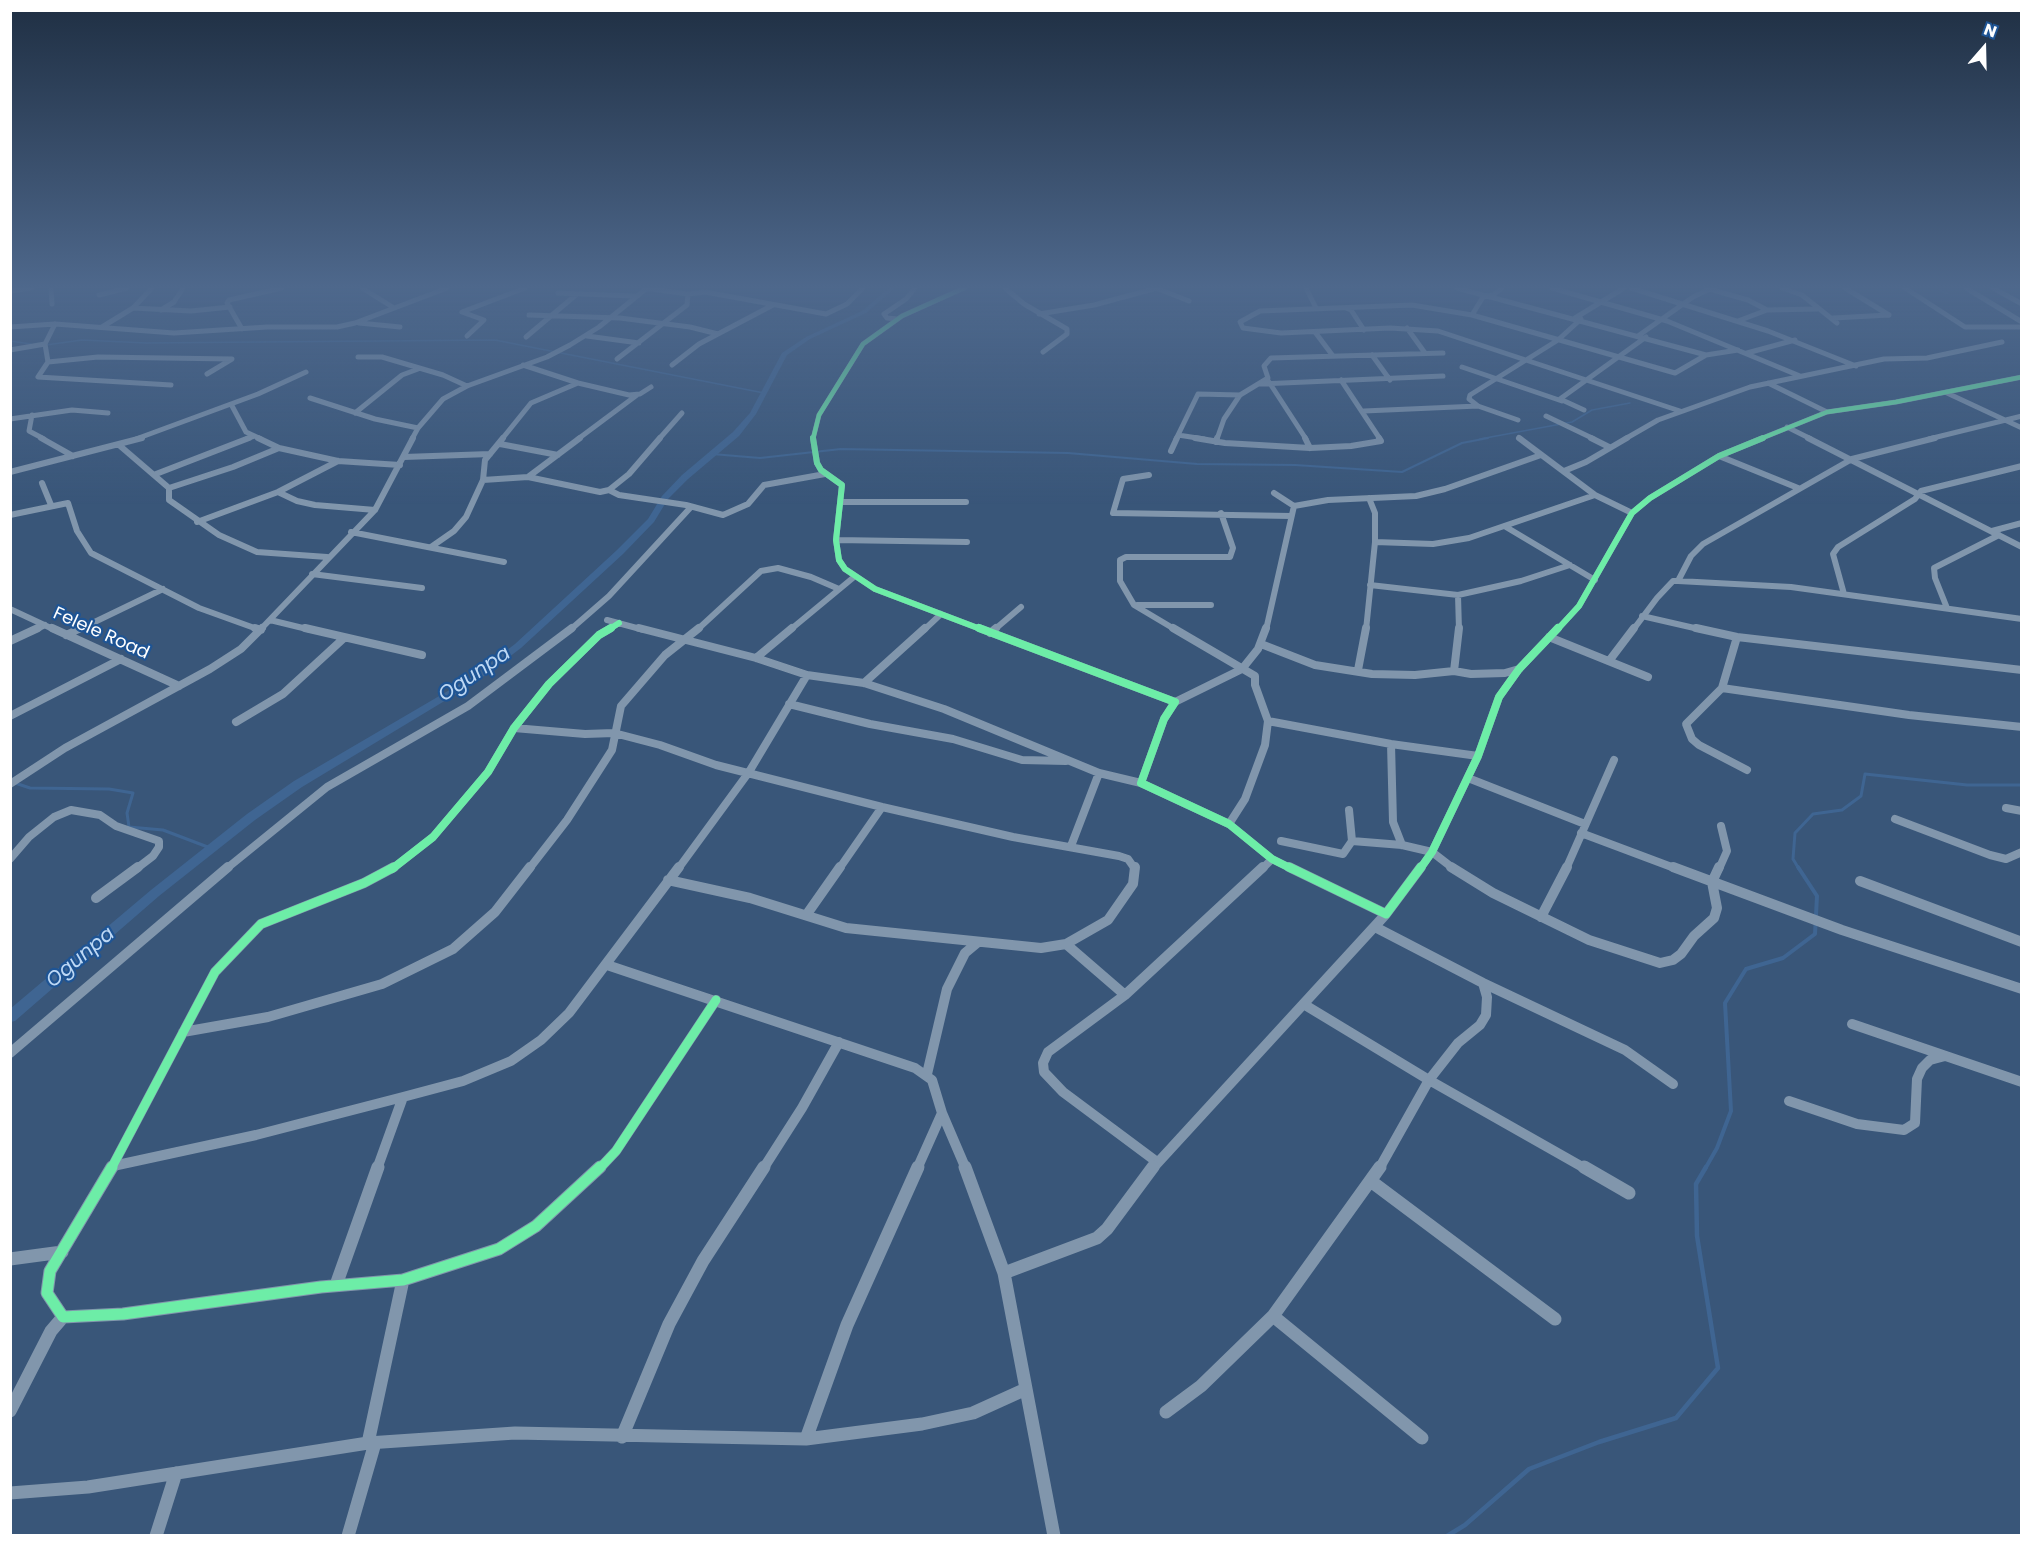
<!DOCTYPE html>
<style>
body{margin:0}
#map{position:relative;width:2032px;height:1546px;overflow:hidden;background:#395679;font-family:Poppins,sans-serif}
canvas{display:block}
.frame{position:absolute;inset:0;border:12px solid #fff;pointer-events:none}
.north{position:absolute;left:1954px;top:18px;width:60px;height:60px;-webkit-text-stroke:4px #1e5494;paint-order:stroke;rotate:20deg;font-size:16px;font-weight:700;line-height:24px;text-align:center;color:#fff}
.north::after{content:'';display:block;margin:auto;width:21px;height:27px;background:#fff;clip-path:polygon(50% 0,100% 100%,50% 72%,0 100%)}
</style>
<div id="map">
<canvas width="2032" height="1546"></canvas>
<div class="frame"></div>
<div class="north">N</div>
</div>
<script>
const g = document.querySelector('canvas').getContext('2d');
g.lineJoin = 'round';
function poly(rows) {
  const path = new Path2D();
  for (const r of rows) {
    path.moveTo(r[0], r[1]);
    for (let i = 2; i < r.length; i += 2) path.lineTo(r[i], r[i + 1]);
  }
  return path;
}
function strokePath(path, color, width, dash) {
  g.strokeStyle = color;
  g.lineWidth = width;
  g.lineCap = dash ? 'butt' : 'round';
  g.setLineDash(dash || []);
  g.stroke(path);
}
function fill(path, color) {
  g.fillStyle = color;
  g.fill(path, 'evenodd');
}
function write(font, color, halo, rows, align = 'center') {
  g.font = font + ' Poppins,sans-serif';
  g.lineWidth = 4.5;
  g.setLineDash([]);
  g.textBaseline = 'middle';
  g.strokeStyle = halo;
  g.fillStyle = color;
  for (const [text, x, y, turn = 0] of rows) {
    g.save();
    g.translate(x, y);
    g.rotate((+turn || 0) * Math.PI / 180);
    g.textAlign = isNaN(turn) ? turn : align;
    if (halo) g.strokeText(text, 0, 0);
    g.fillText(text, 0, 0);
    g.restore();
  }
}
strokePath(poly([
 [1936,288,1948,294],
 [10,341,31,344],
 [46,345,82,340,146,343,495,340,764,393],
 [1480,439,1572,422,1592,410,1630,403]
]), '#3f6592', 1.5);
strokePath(poly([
 [712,454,760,458,841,449,1068,453,1197,464,1295,465,1402,472,1462,443,1488,438]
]), '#3f6592', 2);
strokePath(poly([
 [15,783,30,788,109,789,133,793,127,813,129,827,163,830,213,849],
 [1799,869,1793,859,1795,833,1813,814,1842,810,1861,796,1865,774,1967,785,2022,785]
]), '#3f6592', 3);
strokePath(poly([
 [1705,1169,1717,1148,1731,1111,1725,1003,1746,969,1783,958,1815,934,1817,896,1798,867]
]), '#3f6592', 4);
strokePath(poly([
 [1447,1536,1465,1525,1529,1469,1599,1442,1676,1418,1718,1368,1697,1236,1696,1184,1706,1167]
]), '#3f6592', 4.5);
fill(poly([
 [889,288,895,288,866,313,810,339,787,355,756,414,739,436,688,479,668,499,654,522,623,554,521,648,476,682,302,787,255,820,159,896,15,1021,10,1022,10,1009,151,890,247,814,294,781,470,678,515,644,617,550,648,519,662,496,682,475,733,432,750,413,782,353,806,337,862,311,889,288]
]), '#3f6592');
strokePath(poly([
 [51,288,52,304],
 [362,288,394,308],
 [644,288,688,294,705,292,826,314,847,304,863,288],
 [1005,288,1024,304,1067,329,1067,334,1043,352],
 [1156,288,1189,301],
 [1306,288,1316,308],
 [1457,288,1706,355],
 [1552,288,1667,321,1800,376],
 [1631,288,1768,331,1856,366],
 [1706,288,1748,300,1767,310],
 [1782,288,1802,295,1837,323],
 [1845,288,1889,315],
 [1905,288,1965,327,2022,327],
 [1966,288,2022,322],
 [1993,288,2022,304],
 [10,291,32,288],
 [558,293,634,296],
 [99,295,127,288],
 [133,308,191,311,230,307],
 [1346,308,1351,310,1364,330],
 [161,310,174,302,183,288],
 [1039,314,1094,305,1157,288],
 [529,315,620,318,690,327,718,334],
 [1472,315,1483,297,1493,295,1502,288],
 [1575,318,1624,288],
 [1833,318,1889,315],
 [897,319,887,318,884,314,906,299,915,288],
 [1738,321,1767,310,1817,309],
 [359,323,400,327],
 [55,324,45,344,48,362,38,377,171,385],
 [10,327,55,324,174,333,267,327,337,327,355,323,447,288],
 [102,327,133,308,152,288],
 [1407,328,1425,353],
 [242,329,227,303,229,300,282,288],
 [1315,332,1333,356],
 [467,336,484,320,462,312,525,288],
 [587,336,639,343],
 [1638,336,1693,297,1712,288],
 [526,337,577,294],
 [10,350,45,344],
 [1747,353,1795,340],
 [1372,355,1390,380],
 [358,357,382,357,443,375,467,386],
 [617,359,687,305,688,294],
 [48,362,98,357,232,359,207,374],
 [523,365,578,383,629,395,640,394,651,387],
 [672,365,699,344,773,305],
 [1462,367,1562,401],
 [1341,380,1380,439],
 [1269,382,1306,439],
 [1768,383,1827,412],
 [1260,384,1443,376],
 [1947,393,2022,428],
 [310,398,375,419,418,428],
 [231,404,246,432,261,439],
 [1478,406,1469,399,1470,395,1558,340,1581,319],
 [1584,410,1560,399,1646,337],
 [1364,411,1478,406,1518,420],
 [1680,411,1438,331,1390,328,1281,333,1243,328,1240,322,1260,311,1412,305,1472,315,1675,373,1706,355,1738,350],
 [355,413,402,375,418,369],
 [32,415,29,431,44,439],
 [1546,416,1594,439],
 [10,419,72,410,108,413],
 [1787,427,1811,439],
 [1519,438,1521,439],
 [136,439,258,394,306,372],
 [246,439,252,437],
 [412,439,418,428,443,399,467,386,547,357,570,345,599,327,647,288],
 [502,439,531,403,578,383],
 [578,439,637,395],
 [659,439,682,413],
 [813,439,819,415,863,344,902,316,964,288],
 [1176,439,1178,435],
 [1204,439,1178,435,1198,394,1240,395,1268,378,1264,366,1271,358,1443,353],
 [1217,439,1224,419,1240,395],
 [1625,439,1658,420,1750,387,1884,359,1927,358,2002,342],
 [1760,439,1827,412,1896,402,2022,377],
 [1929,439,2022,416]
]), '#8196ac', 5);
strokePath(poly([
 [41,438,73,456],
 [258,438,279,448,338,461,400,465],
 [813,438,817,463,821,470,842,485,836,540,839,560,845,569,875,589,983,630],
 [1195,438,1225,443,1310,448,1351,446,1381,441,1379,438],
 [1305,438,1310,448],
 [1519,438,1595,495,1632,513],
 [1591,438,1609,447],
 [1808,438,2022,547],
 [1216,442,1217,438],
 [500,444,558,455],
 [119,445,169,488,169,500,219,535,257,552,327,557],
 [1171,451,1177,438],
 [1719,456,1798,488],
 [404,457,490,454],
 [1564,471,1586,462,1627,438],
 [10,472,142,438],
 [156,474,249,438],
 [1149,475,1123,479,1113,513,1291,516],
 [528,477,580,438],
 [483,480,528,477,600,492,609,490,629,474,660,438],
 [42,483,51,505],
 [169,488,233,467,279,448],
 [609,490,619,495,686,505,723,515,748,504,764,485,825,474],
 [278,492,297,501,315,505,375,510],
 [1274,493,1294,506,1328,500,1416,496,1445,489,1541,455],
 [840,502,966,502],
 [10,515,68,503,77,531,91,553,199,608,260,630],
 [197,522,278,492,338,461],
 [1506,527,1595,580],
 [1992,531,2022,523],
 [351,532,504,562],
 [836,540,967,542],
 [1375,542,1433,544,1469,538,1595,495],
 [431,547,454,531,466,517,483,480,485,460,503,438],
 [312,574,422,588],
 [1678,581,1791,587,2022,619],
 [1370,585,1458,595,1521,581,1570,565],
 [1844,594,1833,554,1838,547,1915,499,1921,491,2022,466],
 [1458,595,1459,630],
 [1137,605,1211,605],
 [1947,608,1935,578,1934,568,1999,535],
 [10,609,55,630],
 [1642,616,1703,630],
 [270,620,311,630],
 [607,620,644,630],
 [35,630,45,625],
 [78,630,163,589],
 [260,630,375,510,413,438],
 [570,630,609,596,691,507],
 [608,630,619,623],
 [697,630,761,571,778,568,811,577,839,589],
 [790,630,854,577],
 [924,630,941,614],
 [994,630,1021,607],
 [1176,630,1134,605,1120,581,1120,560,1126,557,1230,557,1233,548,1221,513],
 [1266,630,1294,506],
 [1366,630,1375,542,1375,513,1369,498],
 [1557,630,1579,606,1632,513,1650,498,1719,456,1763,438],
 [1633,630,1657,598,1673,581,1678,581,1691,556,1703,544,1852,459,1935,438]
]), '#8196ac', 6);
strokePath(poly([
 [52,628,179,686],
 [255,628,261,630],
 [305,628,422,655],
 [639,628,756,658,807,675,864,683,944,709,1099,773,1141,783],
 [979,628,1175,702,1164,719,1141,783,1229,824,1272,859,1292,869],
 [1173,628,1255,676,1255,685,1268,721,1265,745,1245,799,1229,824],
 [1696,628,1737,637,2022,670],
 [990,633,996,628],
 [66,635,81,628],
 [1549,637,1648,677],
 [1737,637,1722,688,1686,724,1692,739,1699,745,1747,770],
 [10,641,38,628],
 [1261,644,1315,665,1372,674,1415,675,1454,671,1471,674,1505,673,1519,669],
 [756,658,792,628],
 [1609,661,1634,628],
 [1358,670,1366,628],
 [1454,671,1459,628],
 [864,683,925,628],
 [1722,688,1909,715,2022,727],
 [1175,702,1242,669,1258,649,1266,628],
 [789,704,870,724,953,739,1022,760,1066,761],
 [10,716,121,659],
 [1268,721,1391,744,1478,756],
 [236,722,283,694,344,638],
 [514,728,585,734,614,733,660,745,716,765,882,807,1013,837,1119,856,1128,859,1135,869],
 [1391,744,1393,822,1402,845],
 [1468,778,1585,824],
 [10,784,65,748,210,669,241,649,262,628],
 [2006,808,2022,811],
 [1349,810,1352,841],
 [1895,819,1990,855,2006,859,2022,852],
 [1581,833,1677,869],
 [1281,841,1343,854,1352,841,1402,845,1432,852,1454,869],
 [1071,846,1099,773],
 [10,859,29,837,54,817,71,810,100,815,116,826,159,841,159,847,153,856,136,869],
 [226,869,327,787,468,706,572,628],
 [392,869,433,837,488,772,514,728,549,684,599,635,611,628],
 [529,869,567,820,612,750,621,706,665,655,699,628],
 [678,869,749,772,807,675],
 [839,869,882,807],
 [1262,869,1272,859],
 [1420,869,1432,852,1478,756,1499,697,1519,669,1558,628],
 [1566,869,1614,760],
 [1719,869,1727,851,1721,826]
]), '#8196ac', 8);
strokePath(poly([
 [1289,867,1386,914,1421,867],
 [1451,867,1493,893,1589,940,1660,963,1673,960,1681,954,1694,936,1714,918,1717,908,1712,882,1719,867],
 [1673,867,1842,930,2022,989],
 [668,880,750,898,846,928,1041,948,1066,944,1108,920,1133,884,1135,867],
 [1860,881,2022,942],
 [96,898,138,867],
 [807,914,840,867],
 [1541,917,1567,867],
 [1375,927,1483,983,1625,1050,1673,1084],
 [1066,944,1125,995],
 [607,965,915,1068,932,1080,942,1113,966,1169],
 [1305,1005,1429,1080,1586,1169],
 [1852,1024,2022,1082],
 [183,1032,268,1017,382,984,453,949,495,912,530,867],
 [10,1053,228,867],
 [927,1074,947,989,965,953,977,943],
 [1789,1101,1857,1124,1904,1130,1915,1123,1917,1079,1922,1068,1930,1060,1945,1056],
 [1157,1162,1063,1092,1044,1072,1043,1063,1048,1052,1125,995,1263,867],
 [113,1166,256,1135,403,1097,463,1081,511,1061,541,1040,569,1013,679,867],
 [111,1169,215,972,261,924,364,883,394,867],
 [377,1169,403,1097],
 [599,1169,616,1151,716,1000],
 [763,1169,802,1108,839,1042],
 [917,1169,942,1113],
 [1152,1169,1386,914],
 [1379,1169,1429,1080,1458,1043,1480,1025,1486,1015,1487,997,1483,983]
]), '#8196ac', 10);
strokePath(poly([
 [112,1167,50,1271,47,1293,63,1317,123,1314,321,1287,403,1280,499,1249,536,1226,600,1167],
 [965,1167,1004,1273,1054,1536],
 [1584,1167,1629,1193],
 [1372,1182,1555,1319],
 [10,1259,62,1252],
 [1004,1273,1097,1238,1107,1229,1153,1167],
 [336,1285,378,1167],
 [1273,1316,1422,1438],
 [10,1411,51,1331,63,1317],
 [1166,1412,1201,1386,1273,1316,1380,1167],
 [622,1437,669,1324,703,1261,764,1167],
 [806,1439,847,1325,918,1167],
 [368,1443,403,1280],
 [10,1493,88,1487,368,1443,515,1433,806,1439,922,1424,973,1413,1026,1389],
 [156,1536,176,1473],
 [348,1536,375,1443]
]), '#8196ac', 13);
strokePath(poly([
 [813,439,819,415,863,344,902,316,964,288],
 [1760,439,1827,412,1896,402,2022,377]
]), '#6deda7', 4.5);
strokePath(poly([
 [813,438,817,463,821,470,842,485,836,540,839,560,845,569,875,589,983,630],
 [608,630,619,623],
 [1557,630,1579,606,1632,513,1650,498,1719,456,1763,438]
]), '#6deda7', 6);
strokePath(poly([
 [979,628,1175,702,1164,719,1141,783,1229,824,1272,859,1292,869],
 [392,869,433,837,488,772,514,728,549,684,599,635,611,628],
 [1420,869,1432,852,1478,756,1499,697,1519,669,1558,628]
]), '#6deda7', 8);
strokePath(poly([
 [1289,867,1386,914,1421,867],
 [111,1169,215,972,261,924,364,883,394,867],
 [599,1169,616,1151,716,1000]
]), '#6deda7', 9);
strokePath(poly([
 [112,1167,50,1271,47,1293,63,1317,123,1314,321,1287,403,1280,499,1249,536,1226,600,1167]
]), '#6deda7', 11);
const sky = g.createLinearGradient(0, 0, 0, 504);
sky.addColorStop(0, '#1f2f43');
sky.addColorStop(0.57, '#4e688c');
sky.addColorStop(1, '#4e688c00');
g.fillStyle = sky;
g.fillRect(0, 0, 2032, 504);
write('18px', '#fff', '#1e5494', [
 ["Felele Road",101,634,24]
]);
write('italic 20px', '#bdd8f5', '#1e5494', [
 ["Ogunpa",475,675,-34],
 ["Ogunpa",81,958,-40]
]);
</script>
